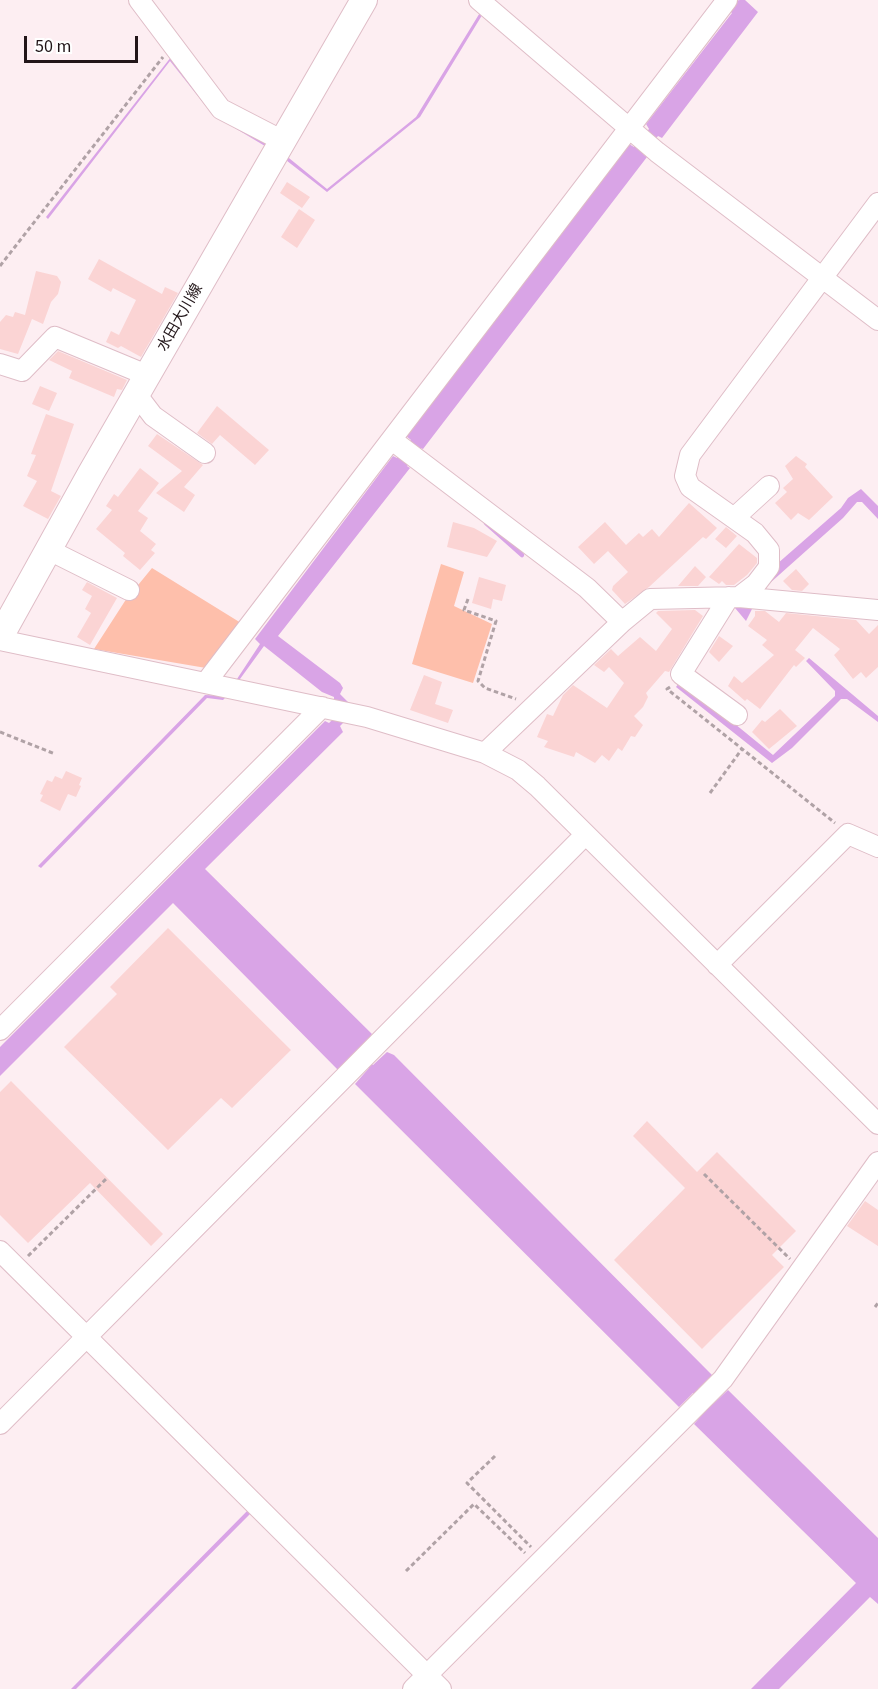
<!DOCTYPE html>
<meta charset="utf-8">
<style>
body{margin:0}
#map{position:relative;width:878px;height:1689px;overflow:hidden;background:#fdeef2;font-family:"Source Sans 3",sans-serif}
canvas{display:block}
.scale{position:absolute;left:24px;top:36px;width:114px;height:27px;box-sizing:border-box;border:3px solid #221619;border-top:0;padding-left:8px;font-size:18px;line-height:21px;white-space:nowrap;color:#221619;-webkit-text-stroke:4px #fff;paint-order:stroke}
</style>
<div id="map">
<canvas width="878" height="1689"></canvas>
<div class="scale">50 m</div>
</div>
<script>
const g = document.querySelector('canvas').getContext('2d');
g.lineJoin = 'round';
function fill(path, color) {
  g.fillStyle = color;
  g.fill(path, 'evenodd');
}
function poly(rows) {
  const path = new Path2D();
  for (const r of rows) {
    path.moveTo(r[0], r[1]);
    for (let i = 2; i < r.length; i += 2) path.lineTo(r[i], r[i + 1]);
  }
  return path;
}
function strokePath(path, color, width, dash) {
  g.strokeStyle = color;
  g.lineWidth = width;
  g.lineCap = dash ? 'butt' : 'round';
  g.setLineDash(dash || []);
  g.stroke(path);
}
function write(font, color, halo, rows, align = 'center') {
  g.font = font + ' "Source Sans 3","Noto Sans JP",sans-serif';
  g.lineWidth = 6;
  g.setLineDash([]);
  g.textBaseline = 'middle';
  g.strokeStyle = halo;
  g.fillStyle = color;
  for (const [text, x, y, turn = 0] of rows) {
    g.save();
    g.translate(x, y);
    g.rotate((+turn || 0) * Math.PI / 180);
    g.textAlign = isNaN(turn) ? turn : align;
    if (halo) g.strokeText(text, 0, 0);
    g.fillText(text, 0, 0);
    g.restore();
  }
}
fill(poly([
 [441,564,464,572,454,606,492,624,473,683,412,664],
 [152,568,241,623,206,668,94,649,125,601]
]), '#febfab');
fill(poly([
 [740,0,745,0,758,12,662,138,658,136,643,154,647,157,423,449,420,448,407,466,410,468,278,636,340,683,343,688,340,694,349,703,345,721,340,726,343,732,205,869,372,1034,356,1056,353,1054,338,1070,173,903,0,1076,0,1047,325,721,329,723,334,718,334,697,322,692,264,646,240,679,237,679,260,644,255,639,393,456,397,458,411,440,406,436,629,144,634,147,649,129,646,124,732,13,728,10,735,1],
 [481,11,484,12,420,117,327,192,282,157,284,154,327,189,416,117],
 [171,57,216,113,271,146,270,149,213,115,170,61,48,219,46,217],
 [861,489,878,506,878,519,862,502,857,502,843,518,761,591,746,621,735,608,746,601,777,564,841,508,848,498],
 [809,658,878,716,878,722,847,699,841,699,792,748,772,763,676,687,681,680,773,755,835,696,835,691,806,661],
 [205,695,227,696,223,700,207,698,41,868,38,866],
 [387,1052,394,1055,712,1375,698,1389,713,1404,728,1390,878,1538,878,1604,870,1597,779,1689,751,1689,856,1583,694,1424,708,1408,693,1393,679,1407,355,1084,369,1068,366,1064,369,1062,373,1065],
 [250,1508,253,1511,76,1689,71,1689]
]), '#d9a4e6');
strokePath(poly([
 [486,523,522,555]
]), '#d9a4e6', 4.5);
fill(poly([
 [287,182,310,197,302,208,280,193],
 [299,209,315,220,297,248,281,237],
 [99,259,162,294,165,287,178,293,141,357,121,346,118,348,106,342,111,331,119,335,136,300,113,288,111,292,88,279],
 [36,271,57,276,61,282,58,294,51,302,43,324,32,319,18,354,0,349,0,322,6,315,13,317,15,312,25,315],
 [58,351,127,380,122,390,117,389,114,397,69,378,72,371,49,360],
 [40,386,57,393,49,411,32,404],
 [217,406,269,450,255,465,220,435,212,444,197,433],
 [46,414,74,424,51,491,61,496,48,519,23,506,37,481,27,476,36,455,31,454],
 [157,434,203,465,184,487,195,495,184,512,156,493,182,471,148,446],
 [796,456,807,464,805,467,833,497,809,520,798,513,791,520,775,503,787,492,783,488,793,479,785,466],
 [140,468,159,483,138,511,148,518,140,531,156,544,151,550,155,553,140,570,123,556,125,553,96,529,112,510,106,506,114,494,118,497],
 [689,503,717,528,706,539,703,537,649,587,625,604,612,590,613,586,628,572,608,551,594,564,578,547,605,522,626,545,639,533,643,537,652,529,659,537],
 [453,522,474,528,497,541,487,557,447,547],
 [726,527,737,536,726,548,715,539],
 [739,544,757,558,757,563,747,575,734,585,726,585,722,581,719,584,709,577],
 [695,566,706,577,698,586,678,586],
 [796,569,809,584,802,591,792,590,783,581],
 [479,577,506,585,502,601,493,599,491,609,472,603],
 [87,582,117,598,90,645,77,637,91,613,85,609,92,596,82,590],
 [695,610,703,616,669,672,665,671,646,693,648,697,643,707,634,716,643,725,635,737,631,736,622,751,618,748,609,761,602,755,595,763,576,752,574,757,544,747,548,741,537,737,547,714,553,716,563,695,573,685,607,708,624,683,609,667,604,672,594,665,611,649,618,656,640,637,656,651,672,629,656,613,658,611],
 [755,611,765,611,779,622,786,613,856,620,869,634,878,625,878,667,866,678,861,672,853,679,834,655,840,649,813,628,795,650,805,658,796,667,794,665,760,709,747,699,745,701,728,686,734,676,742,683,774,655,762,645,767,640,748,626,755,616],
 [719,636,733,646,719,662,709,652],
 [424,675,442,682,435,704,453,710,448,723,410,710],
 [780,709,797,726,769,749,752,732,762,720,765,722],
 [66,771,82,778,79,785,81,786,76,797,68,794,60,811,40,801,43,795,40,794,47,780,52,782,55,776,62,779],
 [168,928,291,1050,232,1108,221,1098,168,1150,64,1047,117,994,110,987],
 [11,1081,163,1234,151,1246,90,1183,28,1243,0,1215,0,1092],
 [647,1121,697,1172,717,1152,796,1231,772,1255,784,1267,702,1349,614,1260,685,1188,633,1136],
 [865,1201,878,1210,878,1246,847,1226]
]), '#fbd4d4');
const minor = poly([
 [139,0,221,109,283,141],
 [479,0,657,152,878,320],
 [0,364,22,371,55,337,149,376],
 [137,395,153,416,205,453],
 [392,440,587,588,622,622],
 [734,518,769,486],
 [49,550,129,590],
 [729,597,681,674,737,715],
 [739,597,756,584,769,567,769,550,755,533,690,487,685,476,690,455,878,203],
 [0,640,367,717,485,753,518,770,537,786,878,1124],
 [207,681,727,0],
 [485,753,622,622,650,599,739,597,878,610],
 [717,965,848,834,878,847],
 [0,1030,322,707],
 [0,1251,441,1689],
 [0,1424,585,835],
 [413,1689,723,1379,878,1162]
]);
const major = poly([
 [0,637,91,473,364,0]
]);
strokePath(minor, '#dfbdc7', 22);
strokePath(major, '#dfbdc7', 28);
strokePath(poly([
 [0,266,163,57],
 [468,599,464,610,496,621,478,681,485,688,516,699],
 [670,687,667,689,835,823],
 [0,732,55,754],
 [710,793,742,749],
 [704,1174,790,1259],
 [28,1256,108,1177],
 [875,1307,878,1303],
 [495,1456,467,1483,531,1547],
 [406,1571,474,1504,525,1553]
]), '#b0a2a6', 3, [4.5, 3]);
strokePath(minor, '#fff', 20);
strokePath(major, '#fff', 26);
write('15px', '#221619', '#fff', [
 ["水田大川線",181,318,-60]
]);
</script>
